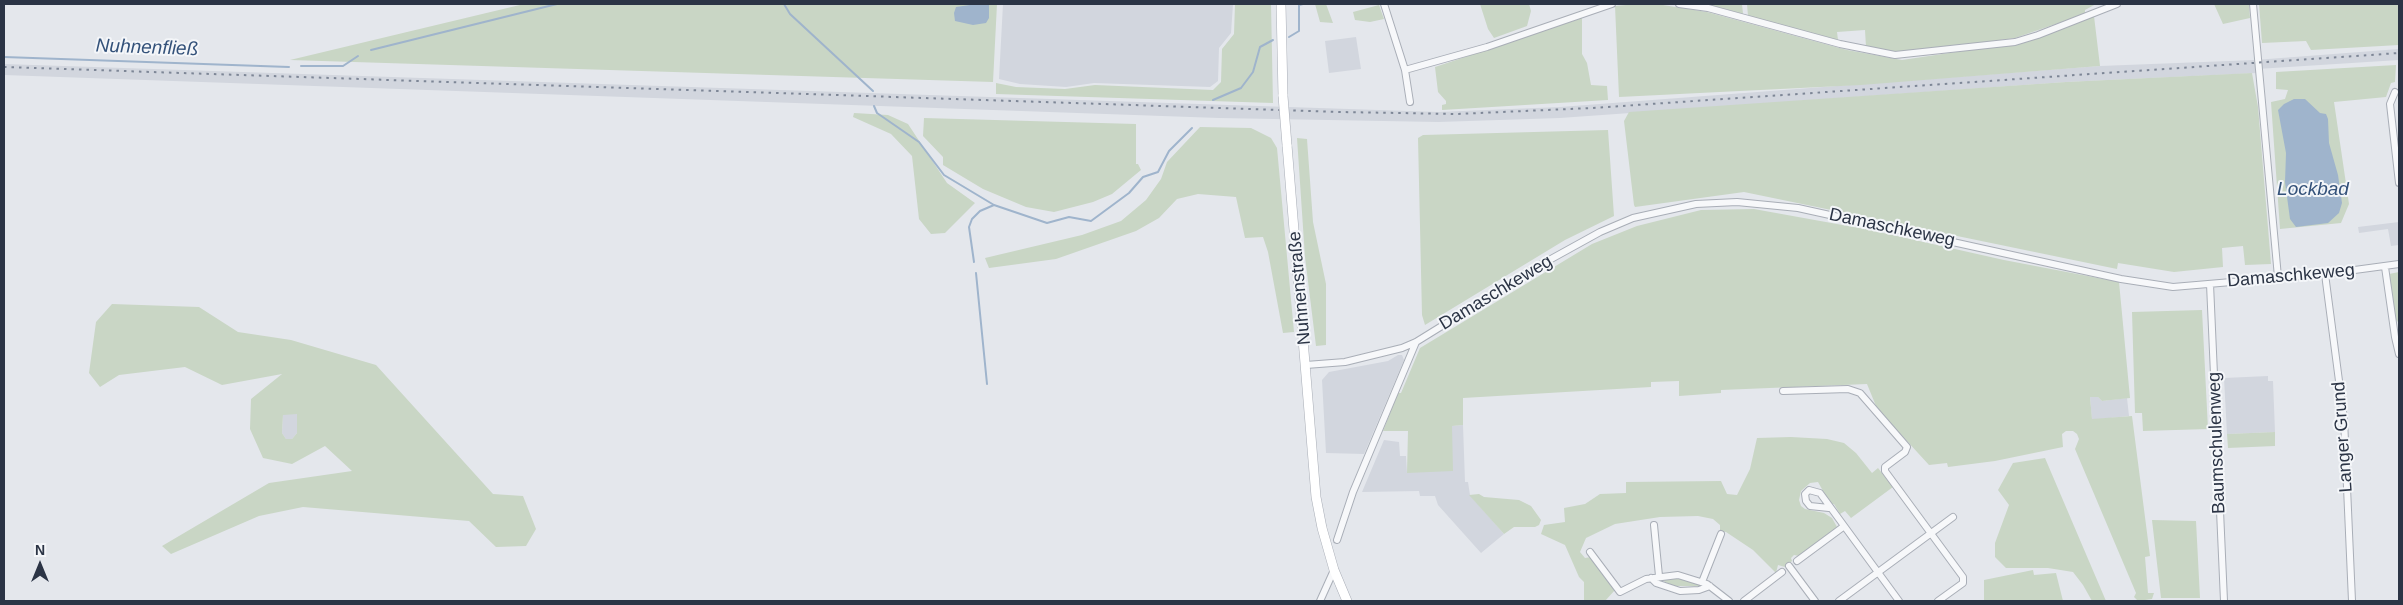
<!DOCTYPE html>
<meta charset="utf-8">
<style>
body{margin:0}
#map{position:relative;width:2403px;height:605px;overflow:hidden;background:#e4e7ec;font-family:Helvetica,sans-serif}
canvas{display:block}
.frame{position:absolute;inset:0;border:5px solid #2b3445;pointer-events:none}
.north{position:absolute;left:15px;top:540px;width:50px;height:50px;-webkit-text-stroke:4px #f4f6f9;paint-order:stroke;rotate:0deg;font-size:14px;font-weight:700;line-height:20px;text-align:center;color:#2b3445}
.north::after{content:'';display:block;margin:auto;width:18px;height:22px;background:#2b3445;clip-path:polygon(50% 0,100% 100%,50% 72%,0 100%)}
</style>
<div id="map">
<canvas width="2403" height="605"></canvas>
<div class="frame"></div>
<div class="north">N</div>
</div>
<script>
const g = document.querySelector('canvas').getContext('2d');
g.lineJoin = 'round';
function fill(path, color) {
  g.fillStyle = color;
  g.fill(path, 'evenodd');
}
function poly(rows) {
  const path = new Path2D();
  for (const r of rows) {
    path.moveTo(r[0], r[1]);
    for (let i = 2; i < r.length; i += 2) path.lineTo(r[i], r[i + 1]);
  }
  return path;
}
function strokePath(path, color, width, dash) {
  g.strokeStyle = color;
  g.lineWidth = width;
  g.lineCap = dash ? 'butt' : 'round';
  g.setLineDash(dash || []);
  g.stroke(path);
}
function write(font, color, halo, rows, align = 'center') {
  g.font = font + ' Helvetica,sans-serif';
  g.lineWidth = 4;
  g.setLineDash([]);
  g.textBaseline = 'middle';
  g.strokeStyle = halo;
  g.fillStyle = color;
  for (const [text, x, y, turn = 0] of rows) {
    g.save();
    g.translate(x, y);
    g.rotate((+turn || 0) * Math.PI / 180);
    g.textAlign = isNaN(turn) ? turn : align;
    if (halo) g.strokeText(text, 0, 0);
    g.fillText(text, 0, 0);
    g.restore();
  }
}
fill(poly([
 [1003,4,1233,4,1231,33,1219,48,1218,81,1210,87,1094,83,1066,87,1020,84,999,79],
 [1356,37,1361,69,1329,73,1325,41],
 [2399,49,2399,60,2257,69,2257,73,2066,82,1560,118,1438,122,1219,118,4,75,4,64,1438,112,1560,107,2100,66,2255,60],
 [2399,222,2399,245,2391,246,2388,229,2359,233,2358,227],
 [1398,355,1402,355,1404,360,1364,454,1326,453,1322,380,1329,372,1388,361],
 [2268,376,2268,381,2273,381,2275,432,2227,434,2224,378],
 [2090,397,2098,397,2102,401,2127,398,2129,416,2092,420],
 [283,414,297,414,297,433,292,439,286,439,282,433],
 [1463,425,1465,482,1468,482,1470,495,1504,534,1481,553,1438,505,1435,496,1420,496,1419,491,1362,492,1384,440,1399,442,1400,456,1406,456,1407,473,1452,426]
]), '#d2d6de');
fill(poly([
 [524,4,977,4,989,18,989,4,997,4,993,82,290,60],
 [1235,4,1271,4,1273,103,996,94,996,83,1016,87,1065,89,1095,85,1213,90,1221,82,1222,49,1234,34],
 [1315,4,1326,4,1333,23,1320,22],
 [1480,4,1529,4,1531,11,1527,26,1494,38,1488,29],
 [1637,4,1663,5,1707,12,1847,50,1902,60,2030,41,2094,16,2100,66,1861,85,1619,97,1615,6],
 [1700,4,1742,4,1743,14,1717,7],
 [1747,4,2096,4,2085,10,2085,14,2015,38,1920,51,1889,52,1866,47,1865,30,1837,32,1838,40,1748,16],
 [2214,4,2249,4,2250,18,2223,24],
 [2259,4,2399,4,2399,45,2311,50,2306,41,2262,43],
 [1379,5,1384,19,1370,22,1355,20,1353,12],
 [1582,18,1582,54,1587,63,1591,85,1607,86,1608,100,1442,110,1442,105,1446,104,1446,101,1438,92,1435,67],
 [2396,65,2395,82,2391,83,2386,97,2334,102,2349,204,2341,223,2280,229,2271,102,2285,99,2288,90,2276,89,2276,72],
 [2252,73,2258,107,2271,264,2245,265,2243,246,2222,248,2223,267,2174,272,2118,263,2117,269,1744,192,1635,207,1634,205,1624,121,1629,112,2066,82],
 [854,113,888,115,908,124,947,183,975,203,945,233,931,234,919,219,912,156,891,134,853,117],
 [924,118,1136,124,1136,164,1138,164,1141,170,1112,194,1093,202,1054,212,1026,207,983,189,943,165,943,157,923,136],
 [1200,127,1251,128,1271,138,1277,148,1294,332,1283,333,1268,252,1263,237,1245,238,1236,197,1198,194,1177,199,1159,218,1136,231,1056,259,989,268,985,258,1082,235,1121,221,1146,200,1161,179,1167,162],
 [1608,130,1614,216,1565,240,1425,325,1422,315,1418,138,1423,135],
 [1297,138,1307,139,1313,222,1326,284,1326,345,1316,346,1305,257],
 [1754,209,1870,230,2004,260,2119,282,2130,398,2102,401,2098,397,2090,397,2092,419,2132,416,2150,556,2145,557,2148,593,2154,593,2152,599,2138,601,2134,597,2136,593,2075,449,2079,439,2077,434,2073,431,2066,431,2062,434,2063,447,1995,461,1948,467,1947,463,1929,465,1885,417,1876,406,1867,384,1721,390,1721,393,1679,396,1679,381,1651,382,1651,387,1463,398,1463,425,1452,426,1453,471,1407,473,1408,431,1383,431,1398,393,1401,393,1420,348,1592,244,1637,226,1701,210],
 [2399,272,2399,323,2395,319,2389,274],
 [112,304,199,307,238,332,291,340,376,365,493,494,523,496,536,529,526,546,496,547,469,521,303,507,259,516,171,554,162,546,269,483,352,471,325,446,292,464,263,458,250,429,251,399,282,374,222,385,185,367,119,375,100,387,89,373,96,322],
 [297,414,297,433,292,439,286,439,282,433,283,415],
 [2202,310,2208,429,2143,431,2142,413,2135,413,2132,312],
 [2275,432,2275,446,2228,448,2227,434],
 [1791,437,1827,439,1844,443,1856,453,1872,473,1878,468,1893,487,1851,518,1845,511,1840,514,1834,504,1831,505,1818,482,1810,483,1801,491,1799,500,1801,506,1805,509,1824,513,1832,518,1837,527,1799,556,1794,555,1791,558,1792,561,1785,567,1778,565,1776,573,1753,550,1726,532,1720,531,1720,525,1713,519,1698,516,1660,517,1615,524,1586,538,1580,552,1585,558,1591,557,1615,590,1605,601,1584,601,1584,582,1579,577,1565,545,1541,534,1544,525,1565,522,1564,508,1585,504,1600,494,1626,493,1626,482,1721,481,1727,494,1737,495,1750,469,1757,438],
 [2045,458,2106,601,2092,601,2083,585,2073,572,2048,568,2006,568,1995,557,1995,543,2009,505,1998,490,2013,463],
 [1479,494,1484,497,1519,500,1531,506,1541,520,1539,525,1535,527,1514,527,1504,534,1469,495],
 [2152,520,2196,521,2200,598,2161,598],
 [2033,570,2034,575,2056,573,2063,601,1984,601,1984,580],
 [1672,578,1683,579,1703,586,1674,586,1659,579]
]), '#c9d6c5');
fill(poly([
 [977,4,989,4,989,18,986,23,973,25,955,21,954,13,956,7],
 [2294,99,2305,99,2320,113,2326,114,2328,119,2329,143,2338,175,2342,203,2339,213,2328,223,2296,227,2290,219,2285,182,2286,153,2278,110,2284,104]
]), '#9fb4cc');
strokePath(poly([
 [784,4,790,14,873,91],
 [1289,37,1299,31,1299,5,1303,4],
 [371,50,557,4],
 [4,57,289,67],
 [301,66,343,66,358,56],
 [1213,100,1241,88,1253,72,1260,47,1273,40],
 [874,106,877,113,919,142,944,175,994,205,1047,223,1069,217,1091,221,1129,193,1143,177,1158,172,1169,151,1192,128],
 [974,262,969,227,972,219,980,211,994,205],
 [976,273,987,384]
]), '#9fb4cc', 2);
const street = poly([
 [1384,4,1405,70,1410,102],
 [1679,4,1708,8,1840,44,1895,55,2015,42,2038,35,2117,4],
 [2253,4,2278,277],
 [1405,70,1487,47,1612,4],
 [2395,92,2390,104,2399,183],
 [2385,267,2395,337,2399,354],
 [2325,274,2344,419,2352,601],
 [2210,284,2224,601],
 [1306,365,1345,362,1402,348,1416,342,1542,264,1600,232,1633,218,1696,204,1737,202,1798,208,2121,279,2173,287,2325,274,2399,264],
 [1783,391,1848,389,1860,393,1907,447,1905,452,1885,467,1885,471,1963,577,1963,583,1938,601],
 [1829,508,1810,506,1806,501,1805,494,1809,490,1820,493,1899,601],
 [1654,525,1659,576],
 [1337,540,1353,492,1416,342],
 [1590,552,1620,592,1646,579,1678,575,1707,584,1729,601],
 [1797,561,1843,527],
 [1789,566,1815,601],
 [1651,578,1656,583,1680,591,1699,590,1710,586],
 [1702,582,1721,534],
 [1320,601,1334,570],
 [1744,601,1782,572],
 [1839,601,1953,517]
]);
const secondary = poly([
 [1281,4,1283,96],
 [1287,145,1316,497,1322,528,1334,570,1347,601]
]);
strokePath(street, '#a9aeb7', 8);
strokePath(secondary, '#a9aeb7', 10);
strokePath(street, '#f7f8fa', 6);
strokePath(secondary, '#fff', 9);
strokePath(poly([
 [4,67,1340,112,1457,114,1592,108,2399,53]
]), '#7d8696', 2, [2.5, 5]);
const secondaryBridge = poly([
 [1283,96,1287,145]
]);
strokePath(secondaryBridge, '#a9aeb7', 10, []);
strokePath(secondaryBridge, '#fff', 9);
write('18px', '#2b3445', '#f4f6f9', [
 ["Damaschkeweg",1892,228,12],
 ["Damaschkeweg",2291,276,-5],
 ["Nuhnenstraße",1300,288,-95],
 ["Damaschkeweg",1496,293,-31],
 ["Langer Grund",2343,437,-94],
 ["Baumschulenweg",2217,443,-92]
]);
write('italic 19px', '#34527a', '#f4f6f9', [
 ["Nuhnenfließ",147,48,2],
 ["Lockbad",2313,190]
]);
</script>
